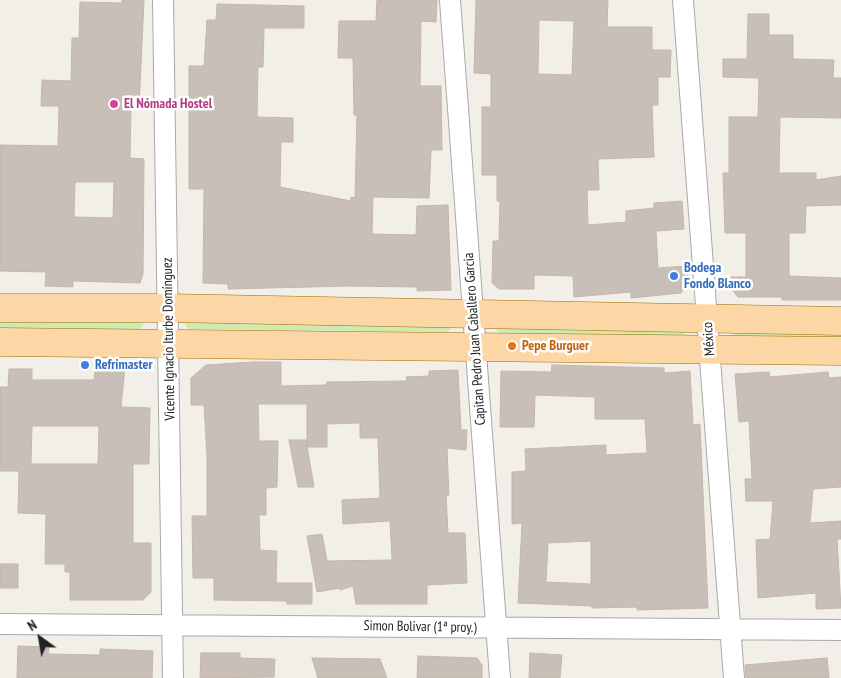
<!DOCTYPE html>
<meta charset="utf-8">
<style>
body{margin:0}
#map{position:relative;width:841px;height:678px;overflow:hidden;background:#f2efe9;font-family:"PT Sans Narrow",sans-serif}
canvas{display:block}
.north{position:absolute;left:15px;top:613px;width:50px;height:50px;-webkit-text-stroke:4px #fff;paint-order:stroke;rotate:328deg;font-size:14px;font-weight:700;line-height:20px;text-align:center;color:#222}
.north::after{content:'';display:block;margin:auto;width:18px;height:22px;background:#222;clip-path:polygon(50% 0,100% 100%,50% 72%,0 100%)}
</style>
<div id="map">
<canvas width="841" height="678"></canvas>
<div class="north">N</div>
</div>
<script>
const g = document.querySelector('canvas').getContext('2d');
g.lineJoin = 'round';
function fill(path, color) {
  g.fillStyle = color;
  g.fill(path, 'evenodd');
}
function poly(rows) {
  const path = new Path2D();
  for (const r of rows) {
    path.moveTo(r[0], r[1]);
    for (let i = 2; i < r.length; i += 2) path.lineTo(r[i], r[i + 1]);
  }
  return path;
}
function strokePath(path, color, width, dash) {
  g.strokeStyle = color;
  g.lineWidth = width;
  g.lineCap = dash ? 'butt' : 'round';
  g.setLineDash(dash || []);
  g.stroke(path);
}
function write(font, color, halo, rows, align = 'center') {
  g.font = font + ' "PT Sans Narrow",sans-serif';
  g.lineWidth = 5;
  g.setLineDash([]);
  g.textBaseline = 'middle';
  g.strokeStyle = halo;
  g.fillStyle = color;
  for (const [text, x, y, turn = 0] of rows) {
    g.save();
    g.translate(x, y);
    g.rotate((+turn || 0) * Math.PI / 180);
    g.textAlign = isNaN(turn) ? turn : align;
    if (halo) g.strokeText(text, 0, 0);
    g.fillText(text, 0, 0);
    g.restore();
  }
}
fill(poly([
 [0,321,140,321,144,324,140,329,0,329],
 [187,322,451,326,451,329,447,332,190,329,185,326],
 [496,327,686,331,681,336,502,333,498,332],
 [732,331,841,331,841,339,736,337,733,336]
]), '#cdebb0');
const building = poly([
 [122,0,144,0,139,108,131,108,130,158,144,159,143,274,140,283,73,281,73,287,45,286,46,272,0,271,0,145,58,146,59,106,41,106,42,80,71,81,72,38,79,38,80,2,122,3,122,0],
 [75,182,114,182,113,218,74,217,75,182],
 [377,0,437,0,436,22,421,21,420,86,441,86,442,150,431,150,429,198,373,197,372,234,416,235,417,206,448,205,451,290,417,291,417,287,349,286,228,289,228,284,203,283,204,189,189,189,189,66,204,66,207,20,216,20,217,4,304,6,304,28,264,28,263,67,258,67,257,117,293,118,293,142,281,142,280,187,351,201,351,197,355,198,357,115,354,115,353,58,338,58,339,21,376,21,377,0],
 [476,0,608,0,607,27,652,27,652,50,671,50,670,77,658,77,658,105,652,105,654,157,598,159,599,190,587,190,588,225,626,222,626,211,654,208,654,203,682,201,684,229,656,231,658,268,687,266,688,283,681,293,631,298,631,292,574,297,573,276,534,275,534,289,499,289,492,283,493,241,499,241,500,201,497,201,497,175,482,175,482,107,491,107,491,74,474,73,476,0],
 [539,20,574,21,572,75,538,74,539,20],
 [748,14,769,14,769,35,793,35,793,59,834,60,833,78,841,78,841,118,780,117,779,173,816,173,816,180,841,176,841,205,806,206,805,233,789,233,789,276,841,278,841,300,782,300,782,297,738,297,731,288,731,277,746,277,746,233,725,233,723,173,729,173,729,117,758,117,759,78,723,77,723,59,747,59,748,14],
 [253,362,281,362,281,386,326,385,327,382,407,381,406,377,429,376,429,371,458,370,461,430,467,430,466,450,447,448,449,495,446,495,448,533,465,533,467,583,427,585,427,604,356,604,353,586,340,590,340,588,317,592,307,536,322,534,327,561,392,560,390,521,343,524,342,500,380,498,378,438,360,438,360,423,327,424,327,447,307,447,307,404,258,404,259,441,278,441,277,487,266,488,266,515,259,515,260,550,277,551,276,583,312,583,312,604,287,604,287,601,214,600,214,578,193,578,192,516,207,516,207,456,204,405,191,405,191,378,206,365,253,362],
 [96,364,125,367,121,407,150,408,149,464,133,464,133,543,151,543,151,592,143,600,70,600,70,572,65,572,65,564,45,564,46,514,18,513,19,471,0,471,0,387,8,387,9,369,32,369,32,380,94,380,96,364],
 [32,426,99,426,98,464,31,464,32,426],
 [552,365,664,368,664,373,690,371,693,425,700,424,708,608,637,610,637,607,592,608,592,606,518,603,522,523,512,524,512,472,526,471,525,449,606,445,606,455,647,453,645,419,595,419,595,397,535,395,534,427,500,427,501,371,551,372,552,365],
 [591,541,591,584,546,582,548,543,591,541],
 [769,372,770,377,828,372,829,378,841,377,841,487,813,489,810,523,841,521,841,539,837,539,841,608,816,609,816,593,758,598,756,540,770,539,773,501,746,501,745,479,752,479,749,421,739,422,735,374,769,372],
 [289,440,306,440,314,487,298,487,289,440],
 [0,564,18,564,18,588,0,588,0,564],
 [18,646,49,647,48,654,100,655,100,649,153,651,152,678,17,678,18,646],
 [201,653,240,653,240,658,275,659,274,677,200,678,201,653],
 [530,653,562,655,560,678,529,678,530,653],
 [418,656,477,658,482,665,482,678,417,678,418,656],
 [312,658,380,659,387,678,318,678,312,658],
 [827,658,829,678,746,678,745,665,827,658]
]);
fill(building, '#c7bfb8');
strokePath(building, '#c4b6ab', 1);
const minor = poly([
 [163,0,173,678],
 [450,0,500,678],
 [683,0,734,678],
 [0,624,841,630]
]);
const primary = poly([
 [0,308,168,308,841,321],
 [0,342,841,351]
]);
strokePath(minor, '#a9a9a9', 22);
strokePath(primary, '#a06b00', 29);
strokePath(minor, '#fff', 20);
strokePath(primary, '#fcd6a4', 28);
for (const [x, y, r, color] of [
 [114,104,5,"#d1479c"],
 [674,276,5,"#3f7fe0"],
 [512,346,5,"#e8710a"],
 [85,365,5,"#3f7fe0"]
]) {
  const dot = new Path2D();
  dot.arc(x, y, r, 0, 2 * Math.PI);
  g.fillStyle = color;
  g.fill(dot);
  strokePath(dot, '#fff', 2);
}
write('bold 14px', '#b23c85', '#fff', [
 ["El Nómada Hostel",124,104]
], 'left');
write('bold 14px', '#366cbe', '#fff', [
 ["Bodega",684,268],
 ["Fondo Blanco",684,284],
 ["Refrimaster",95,365]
], 'left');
write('14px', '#222', '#fff', [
 ["Vicente Ignacio Iturbe Domínguez",169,339,-91],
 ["Capitan Pedro Juan Caballero Garcia",475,339,-94],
 ["México",709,339,-94],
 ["Simon Bolivar (1ª proy.)",420,627,1]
]);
write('bold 14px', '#c56008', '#fff', [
 ["Pepe Burguer",522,346]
], 'left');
</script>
